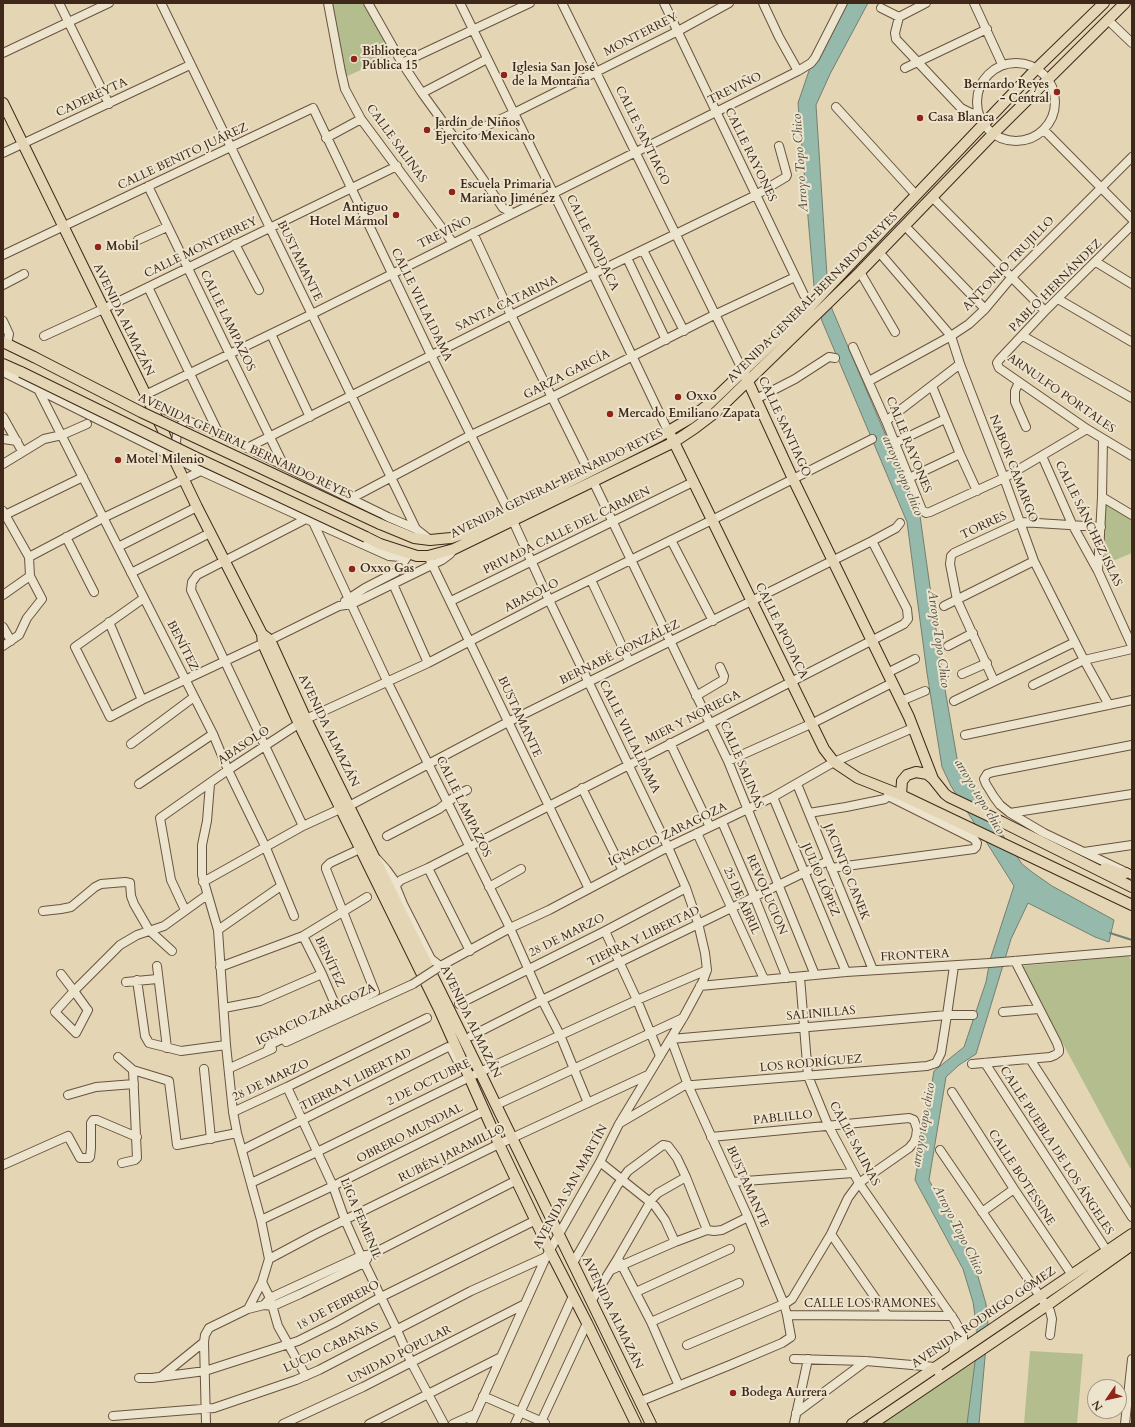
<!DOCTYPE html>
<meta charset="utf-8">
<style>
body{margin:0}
#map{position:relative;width:1135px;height:1427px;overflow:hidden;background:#e4d5b4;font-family:Cardo,serif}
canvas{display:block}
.frame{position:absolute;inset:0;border:4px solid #3f2819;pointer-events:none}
.north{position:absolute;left:1087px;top:1379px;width:40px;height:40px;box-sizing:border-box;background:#ede4ce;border:1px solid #a79986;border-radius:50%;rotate:236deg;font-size:11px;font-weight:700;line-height:16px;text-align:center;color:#3f2819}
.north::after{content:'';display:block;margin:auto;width:14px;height:18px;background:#8f2418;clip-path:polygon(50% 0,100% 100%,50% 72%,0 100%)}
</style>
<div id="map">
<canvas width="1135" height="1427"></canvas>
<div class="frame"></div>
<div class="north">N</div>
</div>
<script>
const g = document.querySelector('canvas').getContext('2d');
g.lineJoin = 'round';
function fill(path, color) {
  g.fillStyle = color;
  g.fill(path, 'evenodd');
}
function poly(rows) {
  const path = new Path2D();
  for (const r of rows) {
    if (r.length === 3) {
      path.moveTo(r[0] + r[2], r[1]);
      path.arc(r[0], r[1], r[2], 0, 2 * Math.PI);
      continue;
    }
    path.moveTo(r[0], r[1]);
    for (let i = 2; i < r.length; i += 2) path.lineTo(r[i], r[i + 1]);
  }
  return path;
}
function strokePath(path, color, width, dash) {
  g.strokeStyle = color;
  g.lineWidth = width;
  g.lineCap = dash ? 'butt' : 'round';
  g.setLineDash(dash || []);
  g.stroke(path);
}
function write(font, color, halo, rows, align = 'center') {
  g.font = font + ' Cardo,serif';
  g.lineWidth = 4;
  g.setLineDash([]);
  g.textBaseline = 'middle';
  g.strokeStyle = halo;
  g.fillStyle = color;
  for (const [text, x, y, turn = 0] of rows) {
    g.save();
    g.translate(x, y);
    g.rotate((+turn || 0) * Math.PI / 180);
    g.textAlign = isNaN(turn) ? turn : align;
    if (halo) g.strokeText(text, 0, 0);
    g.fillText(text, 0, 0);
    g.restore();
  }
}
fill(poly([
 [329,3,368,3,397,54,343,78],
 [1105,504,1132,518,1132,553,1103,565],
 [1129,956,1132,962,1132,1168,1130,1168,1021,966],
 [1030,1351,1083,1354,1077,1424,1024,1424],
 [975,1362,967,1424,882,1424,941,1383]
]), '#b4bd8d');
const water = poly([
 [842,3,868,3,830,74,816,105,827,276,832,309,920,516,942,672,958,764,961,772,1022,864,1032,872,1052,886,1114,920,1109,942,1095,937,1028,903,1011,939,976,1054,959,1065,946,1077,929,1180,974,1263,986,1304,988,1324,979,1424,967,1424,975,1362,977,1330,973,1302,963,1269,915,1180,934,1071,964,1047,986,982,990,960,1014,886,951,786,942,767,927,673,907,522,822,321,814,286,798,103,812,62,842,3]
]);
fill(water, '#95b9aa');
strokePath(water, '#737f70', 1);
strokePath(poly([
 [1110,933,1132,940]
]), '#737f70', 2);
const minor = poly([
 [59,3,109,104],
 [161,3,416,529],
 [328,3,341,72,345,89,361,119,453,243],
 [368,3,402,63,422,93,456,140,503,208,513,213],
 [460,3,593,274,668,431],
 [562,3,743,371],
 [664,3,804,295],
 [763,3,779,37,798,71],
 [926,3,899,17,895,33,896,39,961,108,971,113,978,114],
 [974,3,1002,64],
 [881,8,899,17],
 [1108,20,1132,43],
 [3,53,109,3],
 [1016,102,39],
 [402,63,530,3],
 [905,68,987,29],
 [422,93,487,59],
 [836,107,916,195],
 [1044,130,1132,219],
 [326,138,361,119],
 [456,140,514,113,678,31,729,3],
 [3,153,190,65],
 [148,186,284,466],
 [932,197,1045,311],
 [1132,225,1045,311,999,360,997,363,999,368,1087,429,1132,456],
 [905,226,985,309],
 [473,233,511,315,589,472],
 [138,240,167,227],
 [235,244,259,290],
 [643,250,684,331],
 [879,252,951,336,960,364,1004,478,1034,561,1084,660,1109,705],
 [3,255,313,108,431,355,509,512],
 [627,258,666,340],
 [1096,262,1132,284],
 [860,272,895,332],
 [3,285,24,274],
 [148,287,219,434],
 [1058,299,1132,342],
 [3,321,9,334,7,344],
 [271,334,310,417],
 [44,336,103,309,397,166],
 [1023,336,1132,398],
 [853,347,886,421,922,510,926,513,930,512,1004,478,1087,429],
 [3,372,201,471,313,522,389,556,400,557,407,554],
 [869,381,951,336,969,324,985,309,1011,278,1132,157],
 [1019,382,1015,391,1015,402,1026,427],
 [932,386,960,454,977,491],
 [39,391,213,734,228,770,266,848,294,916],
 [145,395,312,314,798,71,811,63,815,58,843,3],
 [756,399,795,379,829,357,835,358],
 [149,402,186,420,219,434,388,517,416,529,430,540],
 [3,417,22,451],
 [886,421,960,364],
 [3,439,17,441],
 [895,443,945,419],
 [247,448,593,274,756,195,786,177,787,175,779,146],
 [178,452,176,442,177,434,180,426,186,420],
 [1042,456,1072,524,1098,571,1132,646],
 [3,464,44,439,62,435,87,424],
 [909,478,960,454],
 [593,481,728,761,815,975],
 [1102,497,1132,515],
 [352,498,471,435,552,397,714,315,795,277],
 [3,511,29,557,30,576,42,599,27,618,19,635,3,646],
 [5,515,83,477],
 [313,522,387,681,510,928,542,1000,560,1035,588,1103],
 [66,537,94,592],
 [671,540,713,621],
 [118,547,197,507],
 [29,557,103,518,201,471],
 [430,560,589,889],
 [1098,571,1102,497,1103,439],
 [131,573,210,533],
 [591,580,629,661],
 [393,584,428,663],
 [3,595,30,576],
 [144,598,75,647,110,717,142,700,270,640,339,606,352,604,442,560,450,554,454,549],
 [345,601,365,588,396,572,399,569,409,554],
 [451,601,693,482],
 [944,606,1034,561],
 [109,622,142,700],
 [3,627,11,641],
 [948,646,973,633],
 [887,673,915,659],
 [962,674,987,663],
 [994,681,957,600,950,564,951,556,954,553,1021,522,1101,527],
 [1033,685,1084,660,1132,649],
 [696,696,723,680,724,676,720,667],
 [901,701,925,691],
 [954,701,1075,642],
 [965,735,1132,700],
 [670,743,710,827],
 [131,744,194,697],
 [1132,745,993,772,987,774,984,779,986,784,994,797,1000,805,1010,813,1044,833,1132,875],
 [728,761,813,723,892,683],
 [139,784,213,734],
 [210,784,207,821,202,845,202,875,218,930,226,1045,233,1112,237,1133,261,1220,269,1259,262,1282,248,1309],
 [797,784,873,970],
 [582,788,623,871],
 [773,797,846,972],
 [349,806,508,722,872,541,896,528,900,523],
 [809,813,846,807,885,799,888,796,889,792],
 [1010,813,1132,794],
 [722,822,754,896,787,978],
 [303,826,191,590,192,582,197,575,306,519],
 [697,833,764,979],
 [387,836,439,809,457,795,467,790],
 [1084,852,1132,845],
 [377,859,386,869,397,884],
 [428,868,470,951],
 [831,868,974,849,976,847,977,843,974,839,888,796],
 [203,882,303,826,340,809],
 [489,887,521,869],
 [185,910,171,880,160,818,228,770,306,719,428,663,549,600,712,520,872,439],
 [43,911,61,909,71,907,95,887,101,884,125,882,130,883,131,896,134,904,149,930,172,951],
 [218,930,281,886],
 [605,931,637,1000,660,1056],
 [303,936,322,974,338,1011],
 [157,966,167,1048],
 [440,966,431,959,403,904,396,887,397,884,401,880,428,868,904,624,908,619,907,609,872,541],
 [220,967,303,936,367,897],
 [437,968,510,928,549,910,668,847,773,797,834,762,913,728],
 [61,974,74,991,87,1009,88,1010,76,1033,55,1012,74,991,120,945,137,935,164,926,207,895],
 [800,977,808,1076,828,1125,859,1183,955,1321,963,1336,963,1341,954,1348,953,1355],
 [137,980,145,1036,149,1043,181,1051,226,1045],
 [126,982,157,979],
 [700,986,846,972,990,963,1132,951],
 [459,1004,605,931,686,888],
 [224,1008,260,1001,322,974],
 [1003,1012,1039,1009],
 [471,1036,542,1000,828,861],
 [286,1042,413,984],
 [267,1051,269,1046,272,1044,375,992,326,869,326,867,330,863,360,849],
 [118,1057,133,1070,169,1081,177,1145,237,1133],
 [1030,1059,1132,1217],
 [985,1063,1107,1251],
 [972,1064,1050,1057,1055,1055,1059,1052,1059,1049,1057,1043,1015,961],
 [230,1068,272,1049],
 [204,1069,211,1139],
 [287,1087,333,1186,345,1220,361,1256,397,1330,411,1362,444,1424],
 [952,1092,1014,1189,1072,1275],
 [68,1095,96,1087,134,1084],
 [496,1105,683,1018],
 [233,1112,287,1087,427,1018],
 [620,1123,685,1085,693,1085,927,1066,936,1063,941,1053,947,1015,954,966],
 [242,1150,448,1047,451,1048,457,1060],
 [940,1150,1050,1311,1052,1319,1050,1335],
 [600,1162,655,1206,665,1220,675,1242],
 [122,1163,135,1160,137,1158,133,1070],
 [3,1165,68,1136,80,1158,89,1158,90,1157,91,1148,91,1123,93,1120,97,1120,137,1137],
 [732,1182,853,1173],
 [251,1183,317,1152,480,1072,637,1000,707,970],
 [982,1212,1014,1189],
 [261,1220,333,1186,484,1111],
 [831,1234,887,1315],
 [269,1259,314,1235,499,1144,648,1075],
 [620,1262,651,1322,679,1386],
 [573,1263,617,1186,628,1171,663,1145,668,1146,677,1158,686,1177,707,1230],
 [611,1270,675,1242,707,1230,714,1231,722,1230,748,1217],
 [262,1282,270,1298,278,1326,306,1376],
 [636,1292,730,1249],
 [592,1300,618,1258,652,1199,658,1193,686,1177],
 [264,1305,273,1306,300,1294,364,1263,367,1259],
 [787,1315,952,1316],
 [651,1322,739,1283],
 [687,1345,786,1303,792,1299,831,1234,848,1198,859,1183,909,1148,914,1142,916,1137,917,1129,914,1120,909,1118,711,1137],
 [794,1359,866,1361,935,1367,941,1376],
 [162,1376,204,1342],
 [139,1378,152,1378,205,1371,298,1341,334,1323,381,1297,536,1220],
 [483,1396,545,1423],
 [641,1401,730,1365,782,1343,791,1337,787,1315,784,1304,748,1217,688,1085,671,1039,947,1015,973,1015],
 [796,1413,866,1361],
 [113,1416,214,1408,296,1380,319,1370,471,1291,546,1257],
 [206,1424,204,1342,205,1335,209,1328,248,1309,264,1305,270,1298,361,1256,372,1254,517,1180],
 [283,1424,363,1387,525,1304],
 [369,1424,501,1357],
 [453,1424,475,1414],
 [471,1424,546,1257,600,1162,619,1124,683,1018,703,981,707,970,705,953,698,923,686,888,668,847,549,600,513,521],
 [515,1424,573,1296],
 [540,1424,587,1323],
 [794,1424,808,1359],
 [1125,1424,1132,1359]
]);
const major = poly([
 [3,103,162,428,173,457,197,507,262,634,270,640,306,719,480,1072,651,1424],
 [3,342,34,357],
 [3,364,21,372],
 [745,375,793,479,909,717,933,779],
 [671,436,824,749,834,762,858,778,901,795,1132,905],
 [380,524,414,538,430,540,451,538,468,532,509,512,660,436,689,419,709,404,803,314,1037,68,1104,3],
 [366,537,380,544,417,556,428,556,454,549,674,442,695,428,716,412,860,272,993,134,1125,3],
 [262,634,263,644,299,724,439,1009,499,1144,550,1251,587,1323,636,1424],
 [901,795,902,781,907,775,916,772,927,774,933,779,945,794,949,797,1002,822,1132,887],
 [1105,868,1118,873,1126,873],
 [852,1424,1132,1234],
 [872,1424,1046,1306,1132,1245]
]);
strokePath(minor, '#685340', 10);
strokePath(major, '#3f2819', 12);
strokePath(minor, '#ede4ce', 8);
strokePath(major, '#e4d5b4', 10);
const minorBridge = poly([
 [413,984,436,969]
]);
const majorBridge = poly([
 [34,357,141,412,380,524],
 [21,372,197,458,366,537]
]);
strokePath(minorBridge, '#685340', 10, []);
strokePath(majorBridge, '#3f2819', 12, []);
strokePath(minorBridge, '#ede4ce', 8);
strokePath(majorBridge, '#e4d5b4', 10);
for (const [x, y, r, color] of [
 [354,59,4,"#8f2418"],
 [504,75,4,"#8f2418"],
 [1057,92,4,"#8f2418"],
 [920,118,4,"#8f2418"],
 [427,130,4,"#8f2418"],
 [452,192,4,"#8f2418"],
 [396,215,4,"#8f2418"],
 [98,247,4,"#8f2418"],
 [678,397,4,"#8f2418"],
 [610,414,4,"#8f2418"],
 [118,460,4,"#8f2418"],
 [352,569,4,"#8f2418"],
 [733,1393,4,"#8f2418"]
]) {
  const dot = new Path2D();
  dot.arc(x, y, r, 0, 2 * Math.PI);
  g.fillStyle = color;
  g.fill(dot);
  strokePath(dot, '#ede4ce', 1.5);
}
write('12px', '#3f2819', '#ede4ce', [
 ["MONTERREY",641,35,-27],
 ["TREVIÑO",735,89,-26],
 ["CADEREYTA",92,98,-25],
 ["CALLE SANTIAGO",642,136,64],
 ["CALLE SALINAS",396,144,54],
 ["CALLE RAYONES",750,155,64],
 ["CALLE BENITO JUÁREZ",183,157,-25],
 ["TREVIÑO",445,233,-26],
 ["CALLE APODACA",592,243,64],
 ["CALLE MONTERREY",201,248,-26],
 ["BUSTAMANTE",299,261,64],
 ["ANTONIO TRUJILLO",1009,264,-46],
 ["PABLO HERNÁNDEZ",1056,286,-45],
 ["AVENIDA GENERAL BERNARDO REYES",813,298,-45],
 ["SANTA CATARINA",507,304,-26],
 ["CALLE VILLALDAMA",421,305,64],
 ["AVENIDA ALMAZÁN",123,320,64],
 ["CALLE LAMPAZOS",227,321,64],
 ["GARZA GARCÍA",567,375,-27],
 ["ARNULFO PORTALES",1061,394,35],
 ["CALLE SANTIAGO",784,427,65],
 ["CALLE RAYONES",908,445,68],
 ["AVENIDA GENERAL BERNARDO REYES",245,447,25],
 ["NABOR CAMARGO",1013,469,69],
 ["AVENIDA GENERAL BERNARDO REYES",557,484,-26],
 ["CALLE SÁNCHEZ ISLAS",1088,524,64],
 ["TORRES",984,526,-25],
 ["PRIVADA CALLE DEL CARMEN",567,531,-26],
 ["ABASOLO",532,596,-27],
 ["CALLE APODACA",781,631,64],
 ["BENÍTEZ",182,646,63],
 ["BERNABÉ GONZÁLEZ",620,653,-26],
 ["BUSTAMANTE",519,717,65],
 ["MIER Y NORIEGA",693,718,-27],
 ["AVENIDA ALMAZÁN",328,731,64],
 ["CALLE VILLALDAMA",629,737,64],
 ["ABASOLO",244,746,-33],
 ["CALLE SALINAS",741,765,67],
 ["CALLE LAMPAZOS",463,807,64],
 ["IGNACIO ZARAGOZA",668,835,-26],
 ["JACINTO CANEK",846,872,68],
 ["JULIO LÓPEZ",820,880,67],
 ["REVOLUCION",766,895,67],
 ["25 DE ABRIL",741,901,66],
 ["28 DE MARZO",567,936,-26],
 ["TIERRA Y LIBERTAD",644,937,-26],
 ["FRONTERA",915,956,-3],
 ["BENÍTEZ",329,962,65],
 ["SALINILLAS",821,1014,-5],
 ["IGNACIO ZARAGOZA",316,1015,-25],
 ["AVENIDA ALMAZÁN",470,1022,64],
 ["LOS RODRÍGUEZ",811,1064,-5],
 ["TIERRA Y LIBERTAD",356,1080,-27],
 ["28 DE MARZO",271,1081,-25],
 ["2 DE OCTUBRE",429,1083,-26],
 ["PABLILLO",783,1118,-6],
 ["OBRERO MUNDIAL",410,1134,-27],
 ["CALLE SALINAS",854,1144,62],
 ["CALLE PUEBLA DE LOS ÁNGELES",1056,1151,57],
 ["RUBÉN JARAMILLO",452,1154,-26],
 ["CALLE BOTESSINE",1021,1178,57],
 ["AVENIDA SAN MARTÍN",571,1187,-61],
 ["BUSTAMANTE",747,1187,66],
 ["LIGA FEMENIL",360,1219,67],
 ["CALLE LOS RAMONES",870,1304],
 ["18 DE FEBRERO",338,1306,-28],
 ["AVENIDA ALMAZÁN",612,1313,64],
 ["AVENIDA RODRIGO GÓMEZ",984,1318,-34],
 ["LUCIO CABAÑAS",331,1348,-25],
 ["UNIDAD POPULAR",400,1355,-27]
]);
write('bold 12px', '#3f2819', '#ede4ce', [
 ["Biblioteca",362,52],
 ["Pública 15",362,66],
 ["Iglesia San José",512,68],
 ["de la Montaña",512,82],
 ["Bernardo Reyes",1049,85,"right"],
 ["- Central",1049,99,"right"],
 ["Casa Blanca",928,118],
 ["Jardín de Niños",435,123],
 ["Ejercito Mexicano",435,137],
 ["Escuela Primaria",460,185],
 ["Mariano Jiménez",460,199],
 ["Antiguo",388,208,"right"],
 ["Hotel Mármol",388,222,"right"],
 ["Mobil",106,247],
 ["Oxxo",686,397],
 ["Mercado Emiliano Zapata",618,414],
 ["Motel Milenio",126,460],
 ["Oxxo Gas",360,569],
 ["Bodega Aurrera",741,1393]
], 'left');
write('italic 13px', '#544c3d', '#ede4ce', [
 ["Arroyo Topo Chico",801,163,-94],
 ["arroyo topo chico",902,476,67],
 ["Arroyo Topo Chico",938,639,82],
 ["arroyo topo chico",979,797,59],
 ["arroyo topo chico",924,1125,-80],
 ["Arroyo Topo Chico",958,1230,63]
]);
</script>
